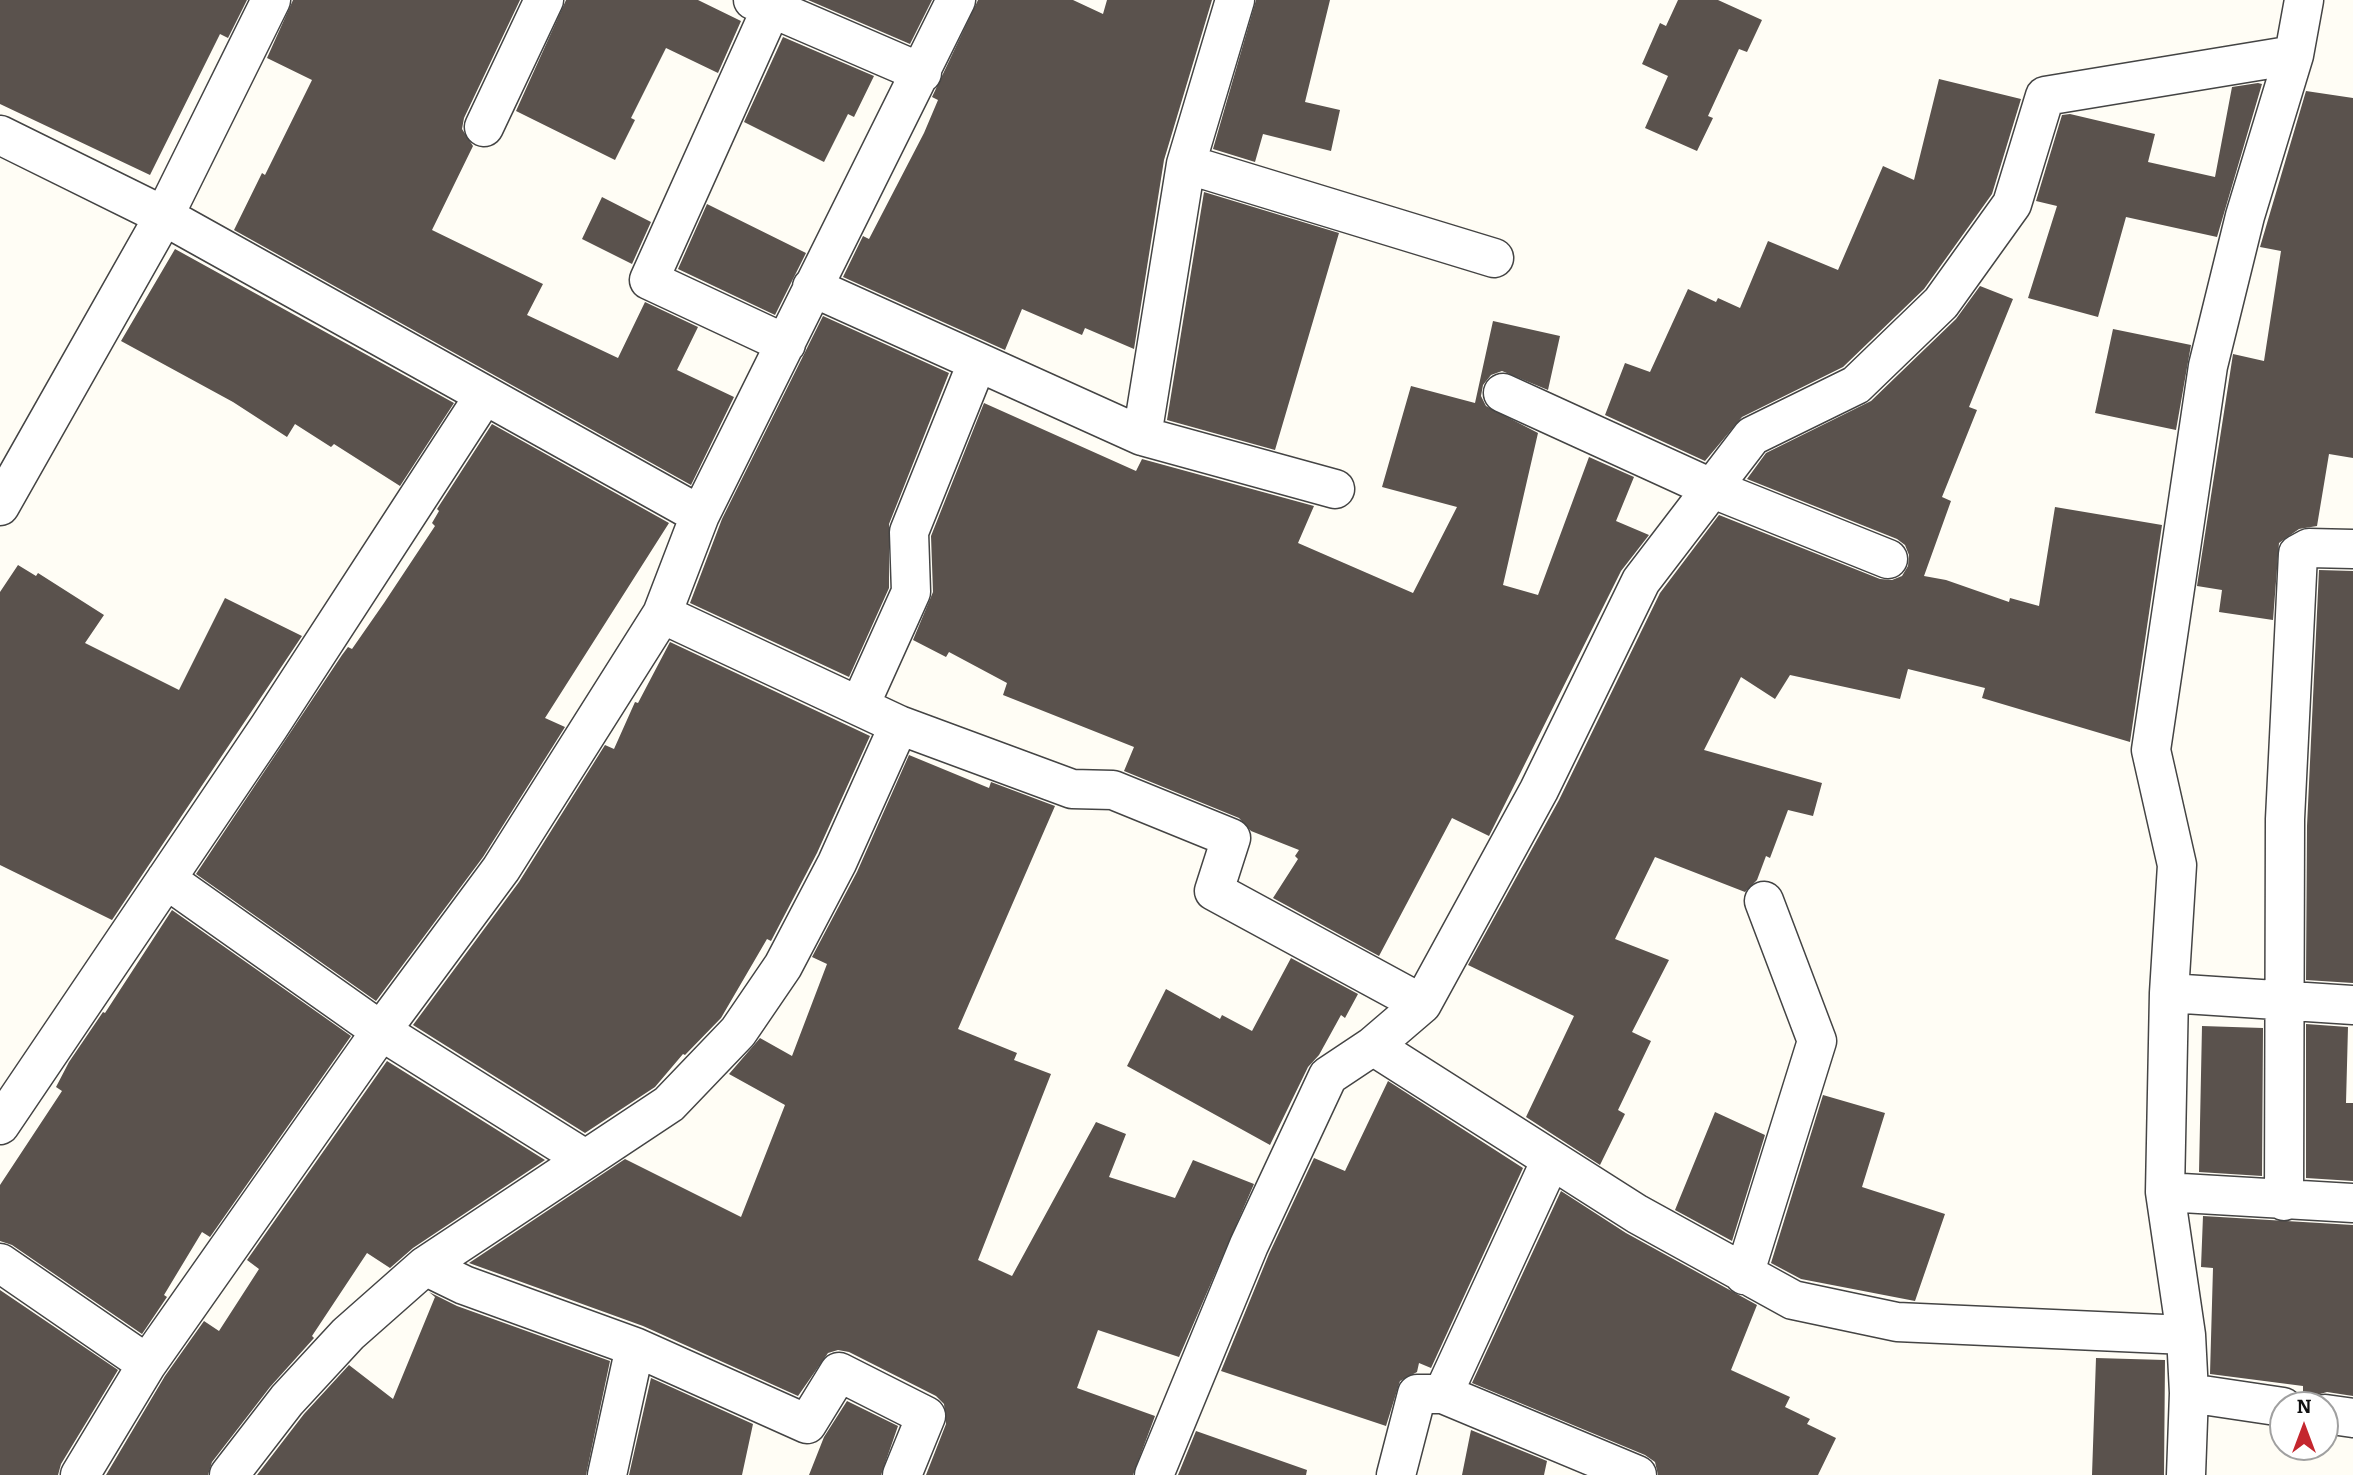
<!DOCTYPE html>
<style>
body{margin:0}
#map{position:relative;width:2353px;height:1475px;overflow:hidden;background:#fffdf5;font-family:Bitter,serif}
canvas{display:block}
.north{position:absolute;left:2269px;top:1391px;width:70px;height:70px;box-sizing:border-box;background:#fff;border:2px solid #a0a0a0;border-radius:50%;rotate:0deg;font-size:19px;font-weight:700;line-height:28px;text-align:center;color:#111}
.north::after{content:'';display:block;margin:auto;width:24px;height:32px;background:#c4262e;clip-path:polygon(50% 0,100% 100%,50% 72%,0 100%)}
</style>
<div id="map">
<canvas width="2353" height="1475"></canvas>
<div class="north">N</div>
</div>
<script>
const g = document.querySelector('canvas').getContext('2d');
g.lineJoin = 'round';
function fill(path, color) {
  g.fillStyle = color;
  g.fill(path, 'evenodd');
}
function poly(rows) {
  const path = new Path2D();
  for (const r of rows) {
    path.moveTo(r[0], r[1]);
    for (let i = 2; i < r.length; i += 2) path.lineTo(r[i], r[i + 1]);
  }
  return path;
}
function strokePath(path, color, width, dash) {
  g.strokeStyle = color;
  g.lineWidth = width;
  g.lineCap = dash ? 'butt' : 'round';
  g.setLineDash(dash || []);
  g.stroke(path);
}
fill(poly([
 [0,0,247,0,228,38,220,34,150,175,0,104],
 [293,0,520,0,464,118,462,129,473,146,432,230,543,284,527,315,618,358,645,302,698,327,677,370,734,397,691,485,234,230,262,173,265,175,312,80,267,58],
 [566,0,698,0,741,21,718,73,666,48,631,118,635,120,615,160,516,111],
 [808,0,932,0,910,44],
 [978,0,1073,0,1103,14,1107,0,1212,0,1164,160,1134,349,1085,328,1082,335,1022,309,1005,350,843,277,863,236,869,239,924,133,938,100,932,97],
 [1256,0,1330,0,1305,102,1340,110,1331,151,1263,134,1255,162,1213,149],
 [1678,0,1718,0,1762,20,1747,52,1739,49,1708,116,1713,118,1697,151,1645,128,1668,76,1642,64,1660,23,1666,26],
 [783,37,874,76,854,117,848,114,824,162,744,122],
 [1939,79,2021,99,1992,194,1924,289,1843,367,1742,417,1705,461,1605,415,1625,363,1650,372,1688,289,1716,302,1718,298,1740,308,1768,241,1838,270,1883,166,1914,180],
 [2258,83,2262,84,2217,237,2126,217,2098,317,2028,298,2057,206,2036,201,2062,115,2070,114,2155,134,2148,162,2215,177,2232,87],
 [2306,91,2353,98,2353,458,2329,454,2317,526,2299,529,2279,543,2273,620,2219,612,2222,590,2197,586,2233,354,2264,361,2281,251,2260,247],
 [1204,192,1339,233,1275,450,1167,420],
 [602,197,651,222,632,264,582,239],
 [707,204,806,253,775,315,678,269],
 [175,249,454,403,400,486,334,444,331,447,295,424,287,437,233,402,121,341],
 [1980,286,2013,299,1969,407,1977,410,1942,497,1951,501,1924,576,1946,580,2009,602,2010,598,2039,606,2055,507,2162,525,2130,742,1982,698,1985,688,1908,669,1900,699,1790,675,1775,699,1741,677,1704,750,1822,783,1813,816,1788,810,1770,858,1766,856,1757,880,1745,892,1655,857,1615,939,1669,960,1632,1032,1651,1041,1618,1110,1625,1114,1600,1165,1526,1117,1574,1016,1468,965,1559,800,1660,593,1719,515,1880,579,1892,580,1902,576,1908,566,1909,555,1905,545,1897,539,1747,479,1766,453,1871,401,1956,319],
 [823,316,949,373,889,524,889,588,849,677,690,603,722,519],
 [1493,321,1560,336,1548,390,1502,371,1491,375,1483,385,1481,396,1486,406,1538,433,1503,585,1538,595,1589,457,1634,477,1616,521,1649,535,1621,571,1489,836,1452,818,1379,956,1273,898,1298,859,1295,856,1299,850,1251,831,1239,818,1124,771,1134,747,1003,695,1007,683,949,652,946,657,913,640,933,592,931,536,984,403,1136,471,1142,459,1314,506,1298,543,1413,593,1457,507,1382,487,1411,386,1475,403],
 [2113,329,2191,345,2176,430,2095,413],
 [492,424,669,523,545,718,565,727,483,857,376,1001,196,874,342,655,348,647,352,649,384,603,435,526,432,523,439,511,437,509],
 [18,565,36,576,38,573,104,615,85,643,179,690,225,598,302,636,112,920,0,865,0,592],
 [2319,570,2353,571,2353,983,2306,980,2307,826],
 [670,642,870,736,817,853,771,941,767,939,721,1018,685,1055,683,1054,655,1087,585,1133,413,1025,519,882,605,745,614,749,635,702,638,703],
 [909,755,989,788,991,782,1055,806,958,1029,1017,1053,1014,1060,1051,1074,978,1260,1012,1276,1096,1122,1126,1134,1109,1177,1175,1198,1193,1160,1254,1184,1179,1357,1098,1330,1077,1388,1155,1416,1133,1475,926,1475,946,1424,944,1404,936,1396,849,1352,838,1350,828,1353,798,1396,643,1326,469,1263,625,1159,741,1217,785,1105,729,1074,760,1038,792,1056,827,964,812,957,857,872],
 [172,910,351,1036,210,1237,202,1232,164,1295,167,1297,142,1334,12,1245,0,1241,0,1185,62,1091,56,1087,69,1062,103,1012,105,1013],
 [1291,958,1358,994,1345,1018,1341,1015,1319,1055,1308,1067,1270,1145,1127,1066,1166,989,1220,1019,1222,1015,1252,1031],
 [2306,1024,2348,1027,2346,1103,2353,1103,2353,1181,2306,1178],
 [2202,1026,2263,1028,2262,1176,2199,1172],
 [387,1061,545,1160,413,1248,390,1268,367,1253,312,1336,314,1338,270,1387,212,1462,208,1475,106,1475,165,1376,204,1321,219,1331,259,1269,247,1260],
 [1388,1081,1523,1168,1431,1368,1419,1363,1417,1372,1400,1381,1386,1426,1221,1371,1269,1254,1314,1158,1345,1171],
 [1823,1095,1885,1113,1862,1187,1945,1214,1915,1301,1801,1279,1771,1263],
 [1715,1112,1765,1135,1732,1241,1675,1210],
 [1561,1191,1626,1233,1757,1305,1731,1370,1790,1397,1785,1407,1810,1419,1807,1424,1836,1438,1818,1475,1658,1475,1655,1462,1645,1455,1472,1383],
 [2203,1216,2353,1225,2353,1396,2327,1392,2303,1399,2303,1386,2210,1374,2213,1268,2201,1267],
 [0,1290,118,1370,61,1464,58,1475,0,1475],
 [429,1292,457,1306,610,1361,586,1475,257,1475,304,1414,349,1365,393,1399,435,1297],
 [2096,1358,2165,1360,2164,1475,2092,1475],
 [651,1378,753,1424,742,1475,629,1475],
 [847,1401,898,1426,881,1475,809,1475,824,1437],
 [1471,1430,1547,1461,1544,1475,1462,1475],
 [1196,1431,1307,1470,1306,1475,1178,1475]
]), '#5a524d');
const minor = poly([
 [753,0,922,73],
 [775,0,649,280,786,344],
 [484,127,544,0],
 [0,135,164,216,700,515],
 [1186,164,1494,258],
 [812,287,1142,436,1186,164,1235,0],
 [1503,393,1711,488,1888,559],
 [1142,436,1335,489],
 [0,506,164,216,271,0],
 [662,614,899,725,1072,789,1113,790,1231,838,1214,891,1422,1004],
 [860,705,911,592,909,532,977,363],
 [166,879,381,1031,585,1159],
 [2169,993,2353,1005],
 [1373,1046,1637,1214,1793,1300,1897,1322,2186,1335],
 [0,1125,269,727,484,396],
 [2165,1192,2353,1203],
 [2284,1201,2285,819,2298,554,2309,548,2353,549],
 [0,1263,147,1364],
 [425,1266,464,1285,635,1347,807,1424,839,1372,926,1416,902,1475],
 [1744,1275,1817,1041,1764,901],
 [2189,1393,2283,1407],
 [1443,1394,1550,1162],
 [2325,1414,2353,1418],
 [80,1475,147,1364,381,1031,501,869,662,614,700,515,956,0],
 [229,1475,287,1400,348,1334,425,1266,669,1104,738,1032,783,966,837,863,899,725],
 [607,1475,635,1347],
 [1154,1475,1249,1245,1328,1076,1373,1046,1422,1004,1539,790,1641,581,1752,436,1856,385,1941,303,2012,204,2045,96,2294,55],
 [1396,1475,1417,1394,1443,1394,1637,1475],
 [2186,1475,2189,1393,2186,1335,2165,1192,2169,993,2177,865,2151,750,2208,366,2245,216,2294,55,2304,0]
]);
strokePath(minor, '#444', 41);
strokePath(minor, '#fff', 38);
</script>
